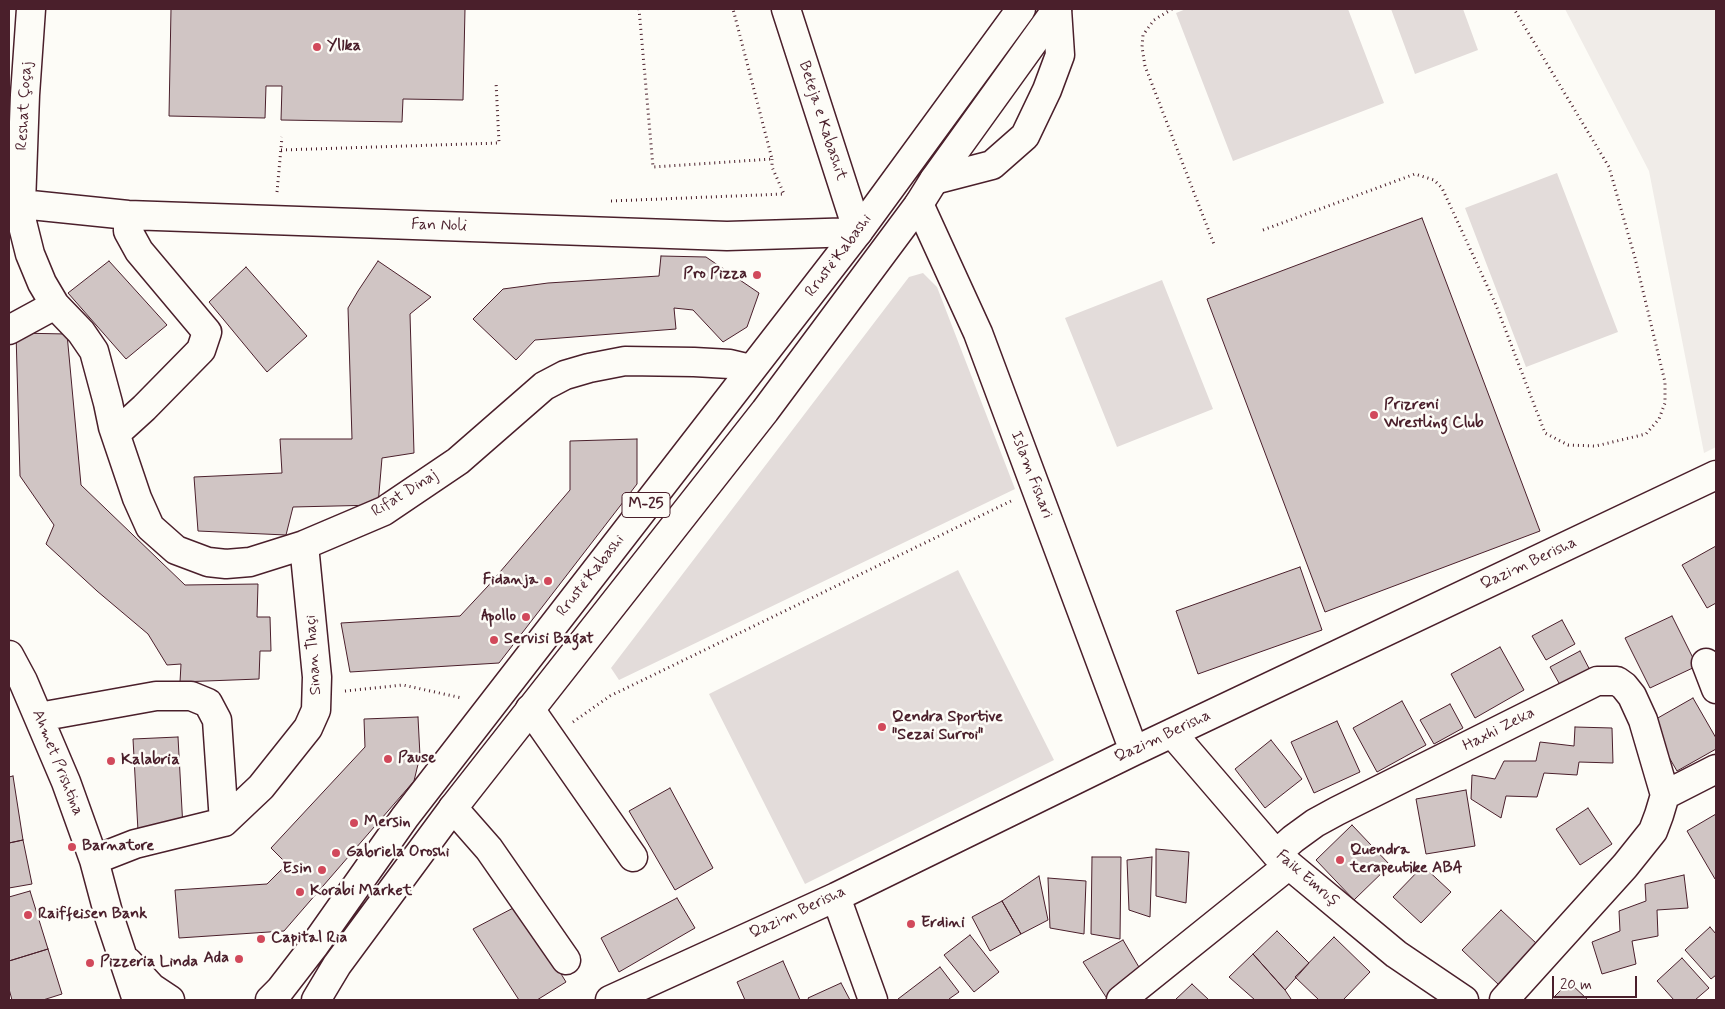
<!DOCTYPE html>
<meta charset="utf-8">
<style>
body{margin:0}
#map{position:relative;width:1725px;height:1009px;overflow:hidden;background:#fdfcf7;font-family:Mynerve,sans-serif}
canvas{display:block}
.frame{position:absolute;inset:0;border:10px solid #4a1f2b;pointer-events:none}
.scale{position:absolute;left:1552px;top:976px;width:85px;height:22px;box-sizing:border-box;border:2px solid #4a1f2b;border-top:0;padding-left:6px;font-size:15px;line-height:18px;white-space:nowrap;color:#4a1f2b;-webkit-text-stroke:4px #fdfcf7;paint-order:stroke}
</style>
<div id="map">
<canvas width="1725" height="1009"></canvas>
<div class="frame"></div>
<div class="scale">20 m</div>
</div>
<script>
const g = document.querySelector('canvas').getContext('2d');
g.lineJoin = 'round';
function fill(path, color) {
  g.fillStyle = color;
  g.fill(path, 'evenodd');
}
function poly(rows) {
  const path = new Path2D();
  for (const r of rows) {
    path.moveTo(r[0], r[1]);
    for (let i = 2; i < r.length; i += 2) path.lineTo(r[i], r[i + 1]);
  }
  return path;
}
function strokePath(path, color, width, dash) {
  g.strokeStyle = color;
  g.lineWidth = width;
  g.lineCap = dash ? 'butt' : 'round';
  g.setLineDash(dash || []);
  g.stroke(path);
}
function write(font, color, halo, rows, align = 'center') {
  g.font = font + ' Mynerve,sans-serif';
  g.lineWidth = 5;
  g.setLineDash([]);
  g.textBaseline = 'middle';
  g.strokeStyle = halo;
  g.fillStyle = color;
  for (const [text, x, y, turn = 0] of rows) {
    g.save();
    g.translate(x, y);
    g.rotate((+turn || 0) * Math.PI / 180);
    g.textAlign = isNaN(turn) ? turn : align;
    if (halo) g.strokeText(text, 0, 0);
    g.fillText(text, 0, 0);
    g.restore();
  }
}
fill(poly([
 [1565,9,1716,9,1716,447,1704,453,1649,171]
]), '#f0ece8');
fill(poly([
 [1186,9,1348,9,1384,103,1233,161,1176,13],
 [1391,9,1463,9,1478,50,1415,74],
 [1557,173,1618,332,1526,367,1465,208],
 [923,273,937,287,1015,489,619,680,611,668,909,277],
 [1162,280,1213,409,1117,447,1065,318],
 [958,570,1054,760,805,884,709,694]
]), '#e3dcda');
const building = poly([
 [171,9,465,9,463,100,403,99,402,122,281,120,282,86,266,86,265,118,169,116,171,9],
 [1422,218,1540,531,1325,612,1207,299,1422,218],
 [661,256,706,257,759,293,747,327,723,342,693,310,674,308,676,329,535,340,516,360,473,319,503,289,548,283,659,276,661,256],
 [109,261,167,325,126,359,68,293,109,261],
 [378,261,431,297,410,314,414,453,382,458,378,505,293,507,286,535,198,531,194,477,282,473,280,439,352,439,348,308,358,291,378,261],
 [246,267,307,336,267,372,209,302,246,267],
 [16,333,67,334,81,485,185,585,258,584,257,617,270,617,271,651,260,651,259,679,180,682,181,664,167,665,148,634,97,591,46,544,54,525,20,476,16,333],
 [637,439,637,484,499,663,350,672,341,623,460,616,488,586,570,490,570,441,637,439],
 [1716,546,1716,603,1707,608,1682,565,1716,546],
 [1300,567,1322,630,1198,674,1176,611,1300,567],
 [1672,616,1697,666,1650,688,1625,638,1672,616],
 [1562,620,1575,644,1546,660,1532,636,1562,620],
 [1500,647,1524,690,1475,718,1451,674,1500,647],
 [1580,651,1593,676,1564,692,1550,667,1580,651],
 [1693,698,1716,738,1716,749,1677,771,1649,723,1693,698],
 [1402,701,1426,745,1377,772,1353,728,1402,701],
 [1450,704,1463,728,1434,744,1420,720,1450,704],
 [418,717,420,756,414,781,284,931,179,938,175,890,267,884,287,864,271,848,365,747,364,719,418,717],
 [1337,721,1360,772,1314,793,1291,742,1337,721],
 [1575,727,1612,728,1613,763,1579,762,1577,775,1544,773,1537,797,1506,796,1501,818,1471,799,1472,775,1495,779,1504,761,1536,761,1540,742,1574,746,1575,727],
 [178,737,183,828,138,831,133,739,178,737],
 [1271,740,1302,779,1265,808,1235,769,1271,740],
 [13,776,23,840,9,843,9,777,13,776],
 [670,788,713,868,675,890,629,811,670,788],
 [1466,790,1475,846,1426,854,1416,799,1466,790],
 [1588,808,1612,844,1580,865,1556,829,1588,808],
 [1716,814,1716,878,1715,879,1687,831,1716,814],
 [1352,825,1390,865,1354,900,1316,860,1352,825],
 [23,840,32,884,9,888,9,843,23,840],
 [1156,849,1189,852,1186,903,1156,896,1156,849],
 [1092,857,1121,857,1120,939,1091,934,1092,857],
 [1152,857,1150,917,1129,910,1127,860,1152,857],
 [1423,866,1451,892,1421,923,1393,897,1423,866],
 [1684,875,1688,908,1657,910,1658,936,1632,941,1636,964,1602,974,1592,942,1620,931,1619,911,1646,901,1645,884,1684,875],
 [1039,876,1048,920,1021,934,1002,901,1039,876],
 [1048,878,1086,881,1084,934,1050,928,1048,878],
 [30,891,48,949,9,961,9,897,30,891],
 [677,898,695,928,619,972,601,938,677,898],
 [1002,901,1021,934,990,951,972,917,1002,901],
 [519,905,566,982,537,1000,519,1000,473,929,519,905],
 [1501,910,1537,944,1499,985,1462,950,1501,910],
 [1710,927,1716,934,1716,975,1711,979,1685,950,1710,927],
 [1277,931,1309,963,1285,990,1253,954,1277,931],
 [970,935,999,972,974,992,944,955,970,935],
 [1334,937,1370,972,1343,1000,1319,1000,1295,977,1334,937],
 [1123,940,1143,974,1108,1000,1083,962,1123,940],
 [48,949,62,994,43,1000,12,1000,9,989,9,961,48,949],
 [1253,954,1285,990,1291,999,1289,1000,1255,1000,1229,977,1253,954],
 [1682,958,1709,988,1695,1000,1674,1000,1657,981,1682,958],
 [783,961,800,1000,745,1000,737,982,783,961],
 [940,967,959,992,949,999,950,1000,899,1000,898,999,940,967],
 [1569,982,1588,1000,1551,1000,1569,982],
 [841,983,850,1000,809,1000,808,998,841,983],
 [1192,984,1209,1000,1175,1000,1192,984]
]);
fill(building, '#d0c5c4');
strokePath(building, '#4a1f2b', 1);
const minor = poly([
 [31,9,25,95,21,204,22,222,30,254,42,283,55,305,81,332,94,351,108,403,113,427,137,498,150,527,176,550,208,562,226,564,250,562,304,545,384,511,458,461,544,386,565,375,589,368,625,361,694,362,730,364,751,369],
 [786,9,858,232],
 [934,180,992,165,1025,136,1047,90,1060,55,1057,9],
 [21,204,128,215,727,236,858,232],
 [919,204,978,333,1134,751],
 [9,330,55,305],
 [113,427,122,428,144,408,201,350,207,332,139,251,128,231,128,215],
 [9,655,23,681,66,782,94,860,109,916,137,1000],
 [1706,663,1716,689],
 [530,709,633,857],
 [39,717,156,696,191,696,208,703,217,720,224,822],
 [1172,733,1276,854,1289,865,1396,954,1464,1000],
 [1665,795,1716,769],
 [453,808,489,849,566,960],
 [1276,854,1293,839,1315,823,1337,811,1597,681,1617,681,1624,686,1632,696,1643,720,1665,795,1659,815,1653,831,1625,866,1504,1000],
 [94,860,135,844,224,822,261,787,308,728,316,710,317,677,304,545],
 [836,897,873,1000],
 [128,962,152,988,170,1000],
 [610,1000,836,897,1134,751,1716,475],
 [1121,1000,1289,865]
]);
const major = poly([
 [270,1000,280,990,314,946,405,817,858,232,1021,9],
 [316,1000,337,965,453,808,765,411,919,204,934,180,1057,9]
]);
strokePath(minor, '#4a1f2b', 31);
strokePath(major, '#4a1f2b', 31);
strokePath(poly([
 [639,9,653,167,772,159,733,9],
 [1172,9,1154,20,1143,35,1142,47,1145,66,1215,247],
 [281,150,499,143,496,82],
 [277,192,282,137],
 [611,201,784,194,772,167,772,159],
 [1263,230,1415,174,1434,180,1442,188,1496,305,1545,433,1568,445,1596,446,1646,434,1659,419,1665,403,1665,382,1635,258,1609,167,1514,9],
 [345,691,403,685,462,698],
 [573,722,610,696,1011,501]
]), '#4a1f2b', 3, [1, 4]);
strokePath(minor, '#fdfcf7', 28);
strokePath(major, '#fdfcf7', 28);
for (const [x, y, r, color] of [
 [317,47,5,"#d1495b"],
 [757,275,5,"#d1495b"],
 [1374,415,5,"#d1495b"],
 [548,581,5,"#d1495b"],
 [526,617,5,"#d1495b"],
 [494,640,5,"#d1495b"],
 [882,727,5,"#d1495b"],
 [388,759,5,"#d1495b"],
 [111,761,5,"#d1495b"],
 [354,823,5,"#d1495b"],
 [72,847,5,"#d1495b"],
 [336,853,5,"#d1495b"],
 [1340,860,5,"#d1495b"],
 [322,870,5,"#d1495b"],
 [300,892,5,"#d1495b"],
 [28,915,5,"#d1495b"],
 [911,924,5,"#d1495b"],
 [261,939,5,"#d1495b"],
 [239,959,5,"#d1495b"],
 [90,963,5,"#d1495b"]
]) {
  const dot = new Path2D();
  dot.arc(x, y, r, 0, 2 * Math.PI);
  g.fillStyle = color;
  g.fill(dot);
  strokePath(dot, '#fdfcf7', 2);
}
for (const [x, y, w] of [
 [646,505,48]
]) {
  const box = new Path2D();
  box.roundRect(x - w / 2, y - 12.5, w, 25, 4);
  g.fillStyle = '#fdfcf7';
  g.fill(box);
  strokePath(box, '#4a1f2b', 1);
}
write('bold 15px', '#4a1f2b', null, [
 ["M-25",646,505]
]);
write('bold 16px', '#4a1f2b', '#fdfcf7', [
 ["Yllka",327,47],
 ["Pro Pizza",747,275,"right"],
 ["Prizreni",1384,406],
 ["Wrestling Club",1384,424],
 ["Fidanja",538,581,"right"],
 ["Apollo",516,617,"right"],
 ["Servisi Bagat",504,640],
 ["Qendra Sportive",892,718],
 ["\"Sezai Surroi\"",892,736],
 ["Pause",398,759],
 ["Kalabria",121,761],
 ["Mersin",364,823],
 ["Barnatore",82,847],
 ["Quendra",1350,851],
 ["terapeutike ABA",1350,869],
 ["Gabriela Oroshi",346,853],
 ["Esin",312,870,"right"],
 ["Korabi Market",310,892],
 ["Raiffeisen Bank",38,915],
 ["Erdini",921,924],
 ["Capital Ria",271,939],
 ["Ada",229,959,"right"],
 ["Pizzeria Linda",100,963]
], 'left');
write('16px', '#4a1f2b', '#fdfcf7', [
 ["Reshat Çoçaj",25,106,-87],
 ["Beteja e Kabashit",822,121,72],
 ["Fan Noli",439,226,2],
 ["Rrustë Kabashi",839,256,-53],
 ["Islam Fishari",1031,475,69],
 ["Rifat Dinaj",405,494,-32],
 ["Qazim Berisha",1529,564,-25],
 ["Rrustë Kabashi",591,576,-52],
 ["Sinan Thaçi",314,655,-94],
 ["Haxhi Zeka",1499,730,-27],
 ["Qazim Berisha",1163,737,-25],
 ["Ahmet Prishtina",57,763,68],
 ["Faik Emruş",1307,879,41],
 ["Qazim Berisha",798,913,-25]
]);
</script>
